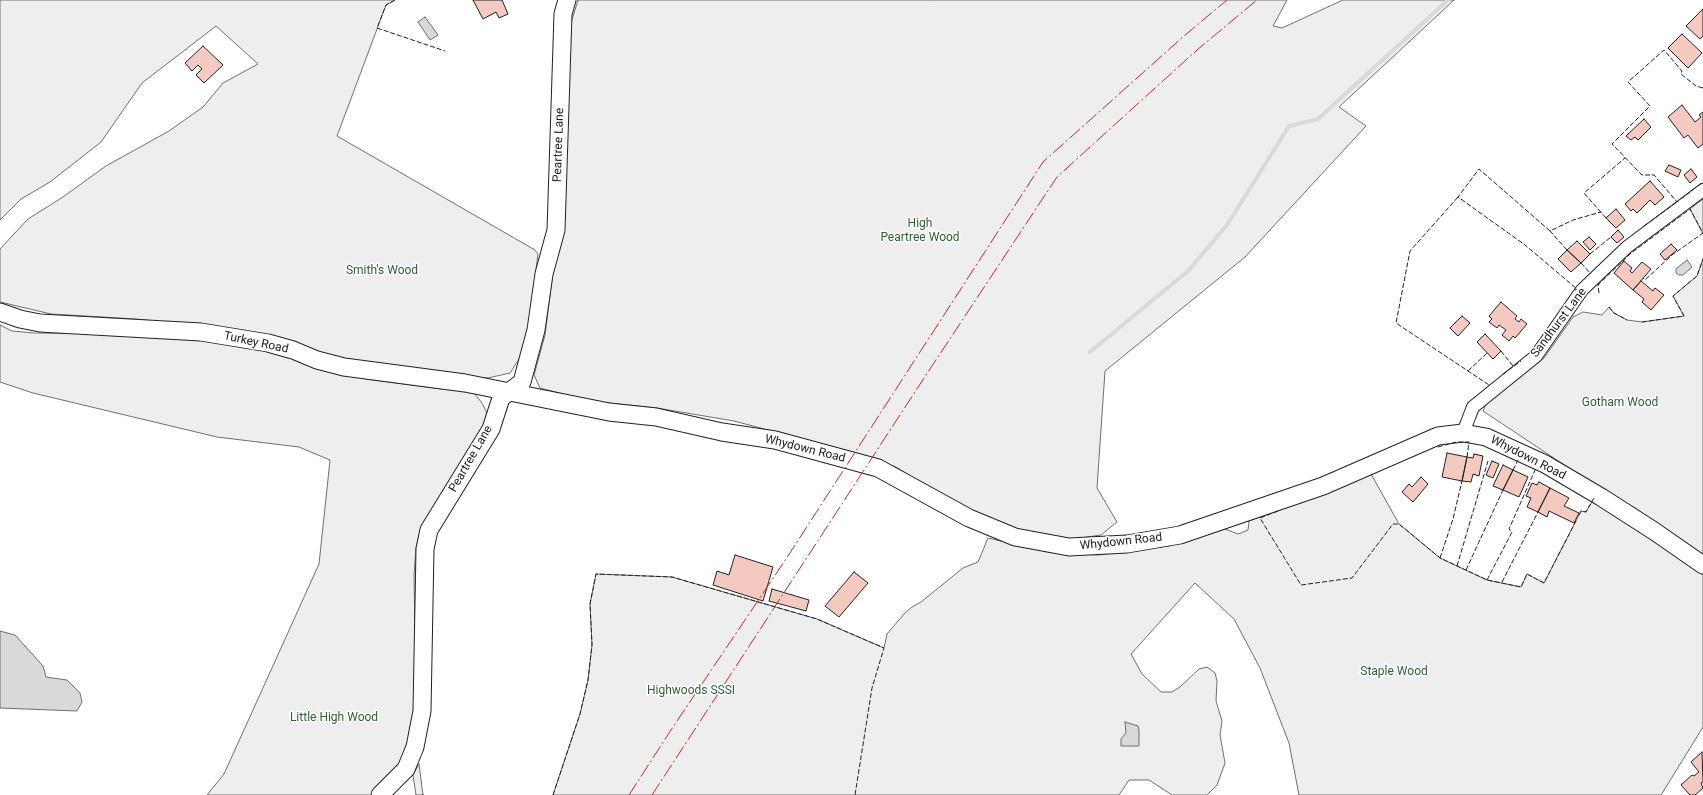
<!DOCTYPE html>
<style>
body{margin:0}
canvas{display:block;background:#fff}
</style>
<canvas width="1703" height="795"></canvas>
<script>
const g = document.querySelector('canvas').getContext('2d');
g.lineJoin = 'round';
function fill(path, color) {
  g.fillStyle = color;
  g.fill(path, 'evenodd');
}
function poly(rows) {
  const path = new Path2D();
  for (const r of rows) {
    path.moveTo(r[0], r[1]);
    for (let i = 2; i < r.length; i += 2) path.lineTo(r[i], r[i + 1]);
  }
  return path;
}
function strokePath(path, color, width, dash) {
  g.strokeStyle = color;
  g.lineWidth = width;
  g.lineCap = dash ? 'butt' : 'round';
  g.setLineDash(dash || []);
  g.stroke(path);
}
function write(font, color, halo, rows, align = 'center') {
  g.font = font + ' Roboto,sans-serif';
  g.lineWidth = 3;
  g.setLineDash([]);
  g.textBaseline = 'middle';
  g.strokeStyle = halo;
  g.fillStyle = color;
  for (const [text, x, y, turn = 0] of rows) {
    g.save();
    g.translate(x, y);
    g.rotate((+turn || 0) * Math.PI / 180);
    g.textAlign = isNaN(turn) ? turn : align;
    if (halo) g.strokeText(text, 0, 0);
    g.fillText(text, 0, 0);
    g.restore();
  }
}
const green = poly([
 [0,0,395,0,386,5,337,136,535,250,538,254,527,338,521,356,510,373,488,378,456,376,318,355,219,328,136,319,51,314,0,302,0,249,28,219,63,197,106,166,169,131,203,107,223,83,258,64,216,26,142,83,101,142,50,182,21,199,0,220,0,0],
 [578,0,1287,0,1273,26,1282,28,1343,0,1454,0,1339,107,1366,126,1245,257,1105,371,1097,488,1117,522,1101,535,1074,539,1059,538,1021,531,984,517,936,492,896,467,863,455,734,421,657,408,590,401,540,388,534,375,545,335,554,264,571,23,578,0],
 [1703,199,1703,234,1690,209,1703,199],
 [1703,259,1703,555,1635,508,1599,488,1483,411,1486,404,1544,358,1573,317,1583,312,1602,315,1609,307,1614,313,1627,320,1642,322,1684,316,1673,296,1697,276,1703,259],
 [0,325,12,331,34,333,125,334,216,341,273,352,297,360,321,370,366,379,442,389,448,387,474,393,482,403,486,411,488,420,484,433,421,527,416,548,414,575,416,693,410,737,401,761,371,795,207,795,224,774,319,564,330,460,299,447,217,437,33,393,0,382,0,325],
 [1371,474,1399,524,1440,558,1487,580,1521,587,1527,574,1544,583,1581,511,1586,512,1594,498,1703,575,1703,727,1661,795,1299,795,1289,743,1260,668,1234,619,1195,583,1131,654,1142,674,1161,692,1172,692,1180,687,1199,669,1207,667,1215,673,1217,681,1216,701,1222,721,1220,735,1225,763,1217,785,1207,795,1172,795,1149,780,1129,780,1119,795,553,795,580,714,588,680,592,645,590,604,596,574,672,577,817,619,884,648,887,634,904,614,912,607,921,602,963,568,978,562,988,538,1048,552,1098,555,1169,546,1225,529,1238,534,1248,530,1249,521,1371,474],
 [419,764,423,795,416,795,413,775,419,764]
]);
fill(green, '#eee');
strokePath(green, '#6f6f6f', 1);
const water = poly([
 [425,17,438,35,430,40,418,22,425,17],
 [1687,260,1692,267,1683,275,1679,275,1676,273,1676,269,1687,260],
 [0,631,15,635,43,666,46,677,67,680,80,693,82,702,77,711,0,708,0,631],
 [1125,722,1138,726,1139,730,1139,746,1121,746,1121,739,1126,733,1125,722]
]);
fill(water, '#d9d9d9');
strokePath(water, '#6f6f6f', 1);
strokePath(poly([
 [1090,352,1188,271,1227,225,1289,126,1318,119,1448,0]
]), '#d9d9d9', 4);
const building = poly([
 [473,0,502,0,508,14,499,18,496,12,483,19,473,0],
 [1703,9,1703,36,1700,39,1686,26,1703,9],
 [1682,34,1702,53,1688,68,1668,48,1682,34],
 [203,46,223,65,204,83,196,75,202,69,198,65,192,71,185,63,203,46],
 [1682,105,1695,122,1701,117,1699,115,1703,112,1703,144,1698,148,1688,135,1684,138,1668,117,1682,105],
 [1644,119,1651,127,1638,140,1635,137,1631,140,1626,136,1644,119],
 [1669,165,1681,170,1678,177,1665,171,1669,165],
 [1691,169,1697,177,1690,183,1684,175,1691,169],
 [1650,181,1664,197,1655,205,1650,200,1637,213,1633,209,1631,211,1625,204,1650,181],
 [1616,209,1625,220,1616,228,1606,218,1616,209],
 [1618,230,1624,237,1617,243,1611,237,1618,230],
 [1589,237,1596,244,1590,250,1583,242,1589,237],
 [1577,241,1590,254,1581,263,1567,250,1577,241],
 [1671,244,1677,250,1665,260,1660,254,1671,244],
 [1567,250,1581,263,1571,272,1558,259,1567,250],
 [1624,261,1632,268,1630,271,1632,273,1642,262,1651,269,1633,290,1614,273,1624,261],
 [1641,281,1653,291,1655,288,1664,295,1651,310,1642,302,1644,299,1633,290,1641,281],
 [1501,302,1517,316,1515,319,1519,322,1521,319,1527,324,1515,338,1513,336,1509,341,1502,335,1506,330,1499,325,1497,328,1489,322,1492,319,1489,316,1501,302],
 [1462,316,1470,323,1458,336,1450,328,1462,316],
 [1485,334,1501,351,1493,359,1477,342,1485,334],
 [1447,453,1467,457,1462,481,1442,477,1447,453],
 [1474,454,1483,456,1479,476,1473,474,1471,482,1462,481,1467,457,1473,458,1474,454],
 [1492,461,1499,464,1493,478,1486,475,1492,461],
 [1503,465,1513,470,1503,490,1493,486,1503,465],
 [1513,470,1528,477,1519,497,1503,490,1513,470],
 [1421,477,1428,484,1413,502,1402,492,1409,484,1412,487,1421,477],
 [1539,482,1550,488,1538,512,1527,507,1531,498,1526,496,1532,483,1537,485,1539,482],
 [1550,488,1569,498,1564,506,1579,513,1574,523,1549,511,1547,517,1538,512,1550,488],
 [735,555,773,567,763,601,713,585,717,571,729,575,735,555],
 [854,572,868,583,839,617,825,606,854,572],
 [772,589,809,600,806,611,769,601,772,589],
 [1702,752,1703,782,1701,783,1703,788,1695,795,1690,795,1681,785,1692,775,1694,776,1699,772,1691,762,1702,752]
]);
fill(building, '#f3c9c0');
strokePath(building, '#222', 1);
const street = poly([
 [1463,433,1473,407,1536,356,1582,290,1627,247,1703,190]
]);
const secondary = poly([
 [0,312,20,319,40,323,201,332,268,343,293,350,317,360,344,367,465,383,609,412,656,417,722,432,775,440,878,468,969,518,1015,537,1069,547,1127,544,1180,535,1323,486,1438,436,1463,433,1486,437,1545,464,1601,497,1654,531,1703,565],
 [380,795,406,769,415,747,422,711,425,549,429,530,491,429,501,398,522,382,536,330,544,274,556,230,563,14,567,0]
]);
strokePath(street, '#222', 14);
strokePath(secondary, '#222', 19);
strokePath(street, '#fff', 12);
strokePath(secondary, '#fff', 17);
strokePath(poly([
 [395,0,386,5,377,28,445,51],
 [1703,88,1696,86,1681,74,1682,71,1664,50,1628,82,1650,106,1612,144,1642,175,1654,175,1677,202,1703,182],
 [1458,197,1410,251,1396,323,1489,385],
 [1606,218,1584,193,1625,158],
 [1644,226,1677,202],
 [1550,231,1479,169,1458,197,1525,245,1577,289,1575,290],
 [1567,250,1550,231,1573,220,1601,212],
 [1590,254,1611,237],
 [1581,263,1591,274],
 [1599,293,1598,285,1630,254,1690,209,1703,233,1672,255,1645,280,1643,278],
 [1609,307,1614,313,1627,320],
 [1642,322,1684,316,1673,296,1697,276,1703,259],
 [1501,351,1513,366],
 [1468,371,1487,353],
 [1503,374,1521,361],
 [1438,447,1456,442,1469,442,1467,457],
 [1513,470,1518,460],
 [1278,511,1260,518,1301,585,1352,578,1393,524,1399,524,1440,558,1487,580,1521,587,1527,574,1544,583,1576,521],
 [1579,515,1581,511,1586,512,1594,498],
 [1440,558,1453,519,1462,481],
 [1457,566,1488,461],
 [1466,570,1503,490],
 [1487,580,1512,532,1509,529,1536,468],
 [1502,582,1538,512],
 [423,794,423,795],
 [553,795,580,714,588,680,592,645,590,604,596,574,672,577,817,619,884,648,872,688,855,795]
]), '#222', 1, [5, 2]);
strokePath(poly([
 [629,795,671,730,786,559,1043,162,1184,36,1227,0],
 [652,795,928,372,1057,177,1197,50,1257,0]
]), '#c62828', 1, [14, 3, 2, 3]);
write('12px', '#222', '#fff', [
 ["Peartree Lane",559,145,-88],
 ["Sandhurst Lane",1559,323,-53],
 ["Turkey Road",256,343,12],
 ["Whydown Road",805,449,14],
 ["Whydown Road",1528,458,27],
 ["Peartree Lane",471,459,-60],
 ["Whydown Road",1121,542,-6]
]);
write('12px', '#2f5e38', '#fff', [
 ["High",920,224],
 ["Peartree Wood",920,238],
 ["Smith's Wood",382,271],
 ["Gotham Wood",1620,403],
 ["Staple Wood",1394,672],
 ["Highwoods SSSI",691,691],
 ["Little High Wood",334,718]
]);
</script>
